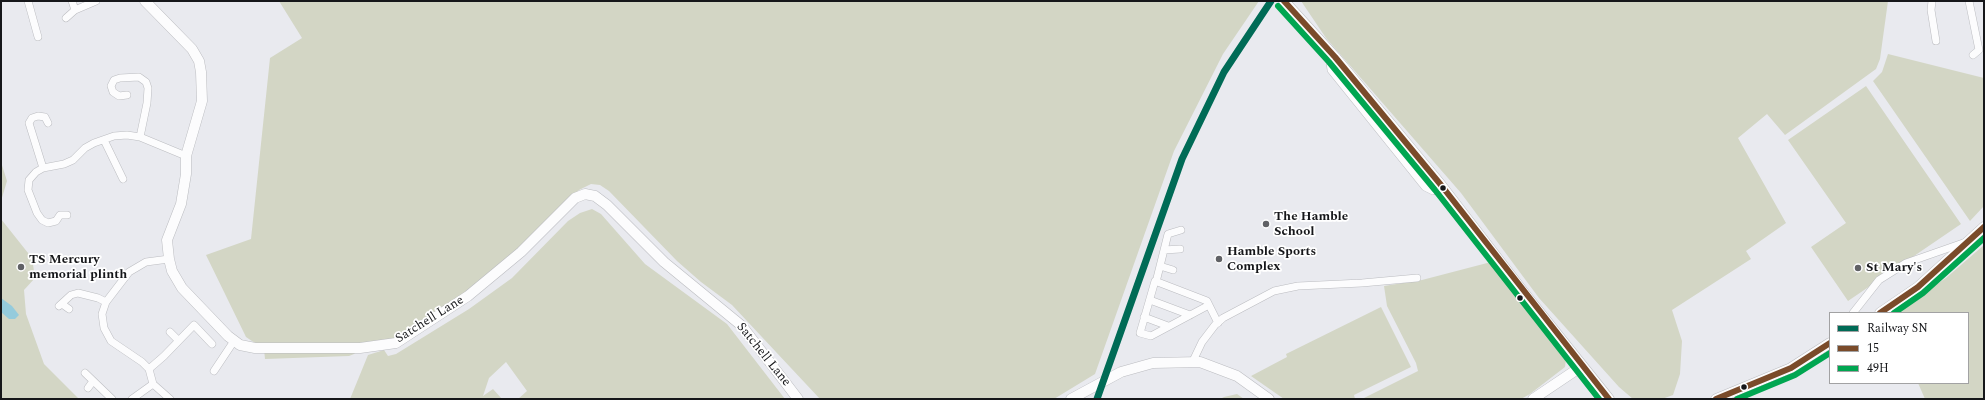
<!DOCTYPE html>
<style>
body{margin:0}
#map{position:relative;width:1985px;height:400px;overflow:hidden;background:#e9eaef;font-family:Spectral,serif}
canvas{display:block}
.frame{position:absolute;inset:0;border:2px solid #16171a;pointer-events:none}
.legend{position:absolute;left:1829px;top:312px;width:140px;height:72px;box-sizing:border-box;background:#fff;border:1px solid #a2a2a3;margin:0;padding:5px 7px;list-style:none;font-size:12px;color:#16171a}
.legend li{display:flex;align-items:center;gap:8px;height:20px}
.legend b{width:20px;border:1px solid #a2a2a3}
</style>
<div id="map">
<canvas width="1985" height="400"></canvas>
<div class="frame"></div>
<ul class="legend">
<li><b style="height:5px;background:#006b56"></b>Railway SN</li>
<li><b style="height:5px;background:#7a4b2a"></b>15</li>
<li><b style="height:5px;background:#00a651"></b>49H</li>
</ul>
</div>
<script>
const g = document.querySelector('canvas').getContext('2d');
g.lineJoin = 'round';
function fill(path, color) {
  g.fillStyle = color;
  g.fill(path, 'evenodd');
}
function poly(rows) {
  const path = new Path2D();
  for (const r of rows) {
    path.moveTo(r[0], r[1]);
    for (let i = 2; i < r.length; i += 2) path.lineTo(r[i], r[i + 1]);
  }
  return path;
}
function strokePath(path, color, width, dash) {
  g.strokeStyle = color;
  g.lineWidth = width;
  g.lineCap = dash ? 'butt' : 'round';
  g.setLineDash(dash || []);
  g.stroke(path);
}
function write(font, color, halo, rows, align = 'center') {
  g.font = font + ' Spectral,serif';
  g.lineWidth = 3.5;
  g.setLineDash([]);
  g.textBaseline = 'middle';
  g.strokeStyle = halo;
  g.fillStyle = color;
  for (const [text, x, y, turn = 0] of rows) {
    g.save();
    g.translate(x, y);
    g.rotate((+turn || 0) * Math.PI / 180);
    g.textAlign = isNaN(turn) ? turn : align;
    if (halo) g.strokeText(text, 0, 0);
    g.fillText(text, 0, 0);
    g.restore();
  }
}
fill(poly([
 [279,1,1259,1,1223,54,1174,151,1095,374,1054,399,820,399,732,305,701,282,677,261,609,191,600,185,591,184,579,190,520,249,464,295,393,340,360,348,354,354,349,356,265,359,264,349,246,337,206,255,251,239,270,58,302,38],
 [1301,1,1888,1,1880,59,1876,69,1785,135,1767,114,1738,138,1786,223,1746,251,1751,259,1672,310,1682,341,1680,374,1673,395,1662,399,1633,399,1619,387,1539,298,1461,193,1326,38],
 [1888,54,1984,78,1984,206,1970,221,1873,81,1882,72],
 [1866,86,1961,224,1848,301,1811,247,1846,223,1788,140],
 [1,162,7,181,1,201],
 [592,209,601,214,645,264,727,324,785,399,518,399,527,391,506,362,489,378,483,396,493,389,502,399,350,399,368,355,384,350,388,356,396,354,469,309,512,278,568,221,580,213],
 [1,219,32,258,35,278,24,290,26,314,44,364,79,399,1,399],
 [1984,245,1984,399,1925,399,1918,383,1968,383,1968,313,1894,313,1946,278],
 [1491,262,1566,359,1565,367,1530,394,1521,399,1362,399,1418,371,1416,363,1387,306,1384,286,1422,280],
 [1381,307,1411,367,1354,395,1355,399,1284,399,1251,376,1287,357,1286,354],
 [1237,394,1244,399,1220,399,1224,397]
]), '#d3d6c5');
fill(poly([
 [1,298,12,306,19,315,15,319,9,319,1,312]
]), '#95cbdc');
const street = poly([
 [28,1,38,37],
 [72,1,75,10],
 [1932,1,1931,10,1936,41],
 [1969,1,1979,50,1973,55],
 [66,18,75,10,96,1],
 [1335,57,1330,62,1331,70,1425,187,1433,191,1441,185],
 [127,95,119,96,113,92,111,86,114,80,120,78,139,77,146,82,148,88,147,103,140,137],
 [48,123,45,117,38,116,32,118,29,123,43,168,64,164,73,160,85,148,94,143,114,136,127,135,140,137,186,156],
 [104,140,123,179],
 [43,168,36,172,29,180,28,190,37,213,42,220,48,223,56,221,60,215,67,215],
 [1164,250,1180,249],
 [169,259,146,262,129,272,106,302,102,314,104,328,111,341,142,362,149,369,153,384,170,399],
 [1160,266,1173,270],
 [1156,282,1168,234,1181,230],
 [1150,300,1190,315],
 [62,304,69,309],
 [1209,305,1151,336,1140,333,1155,281,1207,301,1218,323],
 [59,306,71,295,78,293,98,298,106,302],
 [1853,313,1879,280,1906,263,1966,242],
 [1144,317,1168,326],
 [170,332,178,340],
 [1192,363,1202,342,1215,325,1223,318,1274,291,1298,286,1362,283,1417,278],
 [149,369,164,356,194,325,212,344],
 [214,371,234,341],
 [85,373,112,399],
 [88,388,93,381],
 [132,399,153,384]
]);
const secondary = poly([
 [145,1,192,49,199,61,201,72,202,101,186,156,186,174,181,204,167,240,169,259,172,271,182,288,228,336,240,345,255,348,360,348,396,343,468,296,521,252,575,198,585,194,595,196,607,205,664,262,742,326,798,399],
 [1284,1,1335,57,1441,185,1525,294,1609,399],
 [1880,313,1918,287,1984,227],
 [1071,399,1121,372,1153,363,1200,362,1237,376,1269,399],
 [1533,399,1582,366],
 [1716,399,1791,368,1830,343]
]);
strokePath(street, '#bbbcc0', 8);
strokePath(secondary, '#bbbcc0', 11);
strokePath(street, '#fcfcfd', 7);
strokePath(secondary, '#fcfcfd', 10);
strokePath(poly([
 [1284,1,1335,57,1441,185,1609,399],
 [1880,313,1918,287,1984,227],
 [1716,399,1791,368,1830,343]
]), '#7a4b2a', 6);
strokePath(poly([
 [1278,6,1329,62,1435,190,1599,399],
 [1894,313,1923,293,1984,238],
 [1737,399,1795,375,1830,353]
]), '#00a651', 6);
strokePath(poly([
 [1097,399,1182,159,1224,72,1271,1]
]), '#006b56', 7);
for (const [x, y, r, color] of [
 [1443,188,3.5,"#16171a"],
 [1266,224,4,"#606165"],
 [1219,259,4,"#606165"],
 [21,267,4,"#606165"],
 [1858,268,4,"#606165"],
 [1520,298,3.5,"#16171a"],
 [1744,387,3.5,"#16171a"]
]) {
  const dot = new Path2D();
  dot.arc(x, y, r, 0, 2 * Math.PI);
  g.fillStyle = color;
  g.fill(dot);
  strokePath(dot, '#fff', 1.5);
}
write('bold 13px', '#16171a', '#fff', [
 ["The Hamble",1274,217],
 ["School",1274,232],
 ["Hamble Sports",1227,252],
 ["Complex",1227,267],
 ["TS Mercury",29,260],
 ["memorial plinth",29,275],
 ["St Mary's",1866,268]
], 'left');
write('13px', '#16171a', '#fff', [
 ["Satchell Lane",430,320,-32],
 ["Satchell Lane",763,355,51]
]);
</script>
